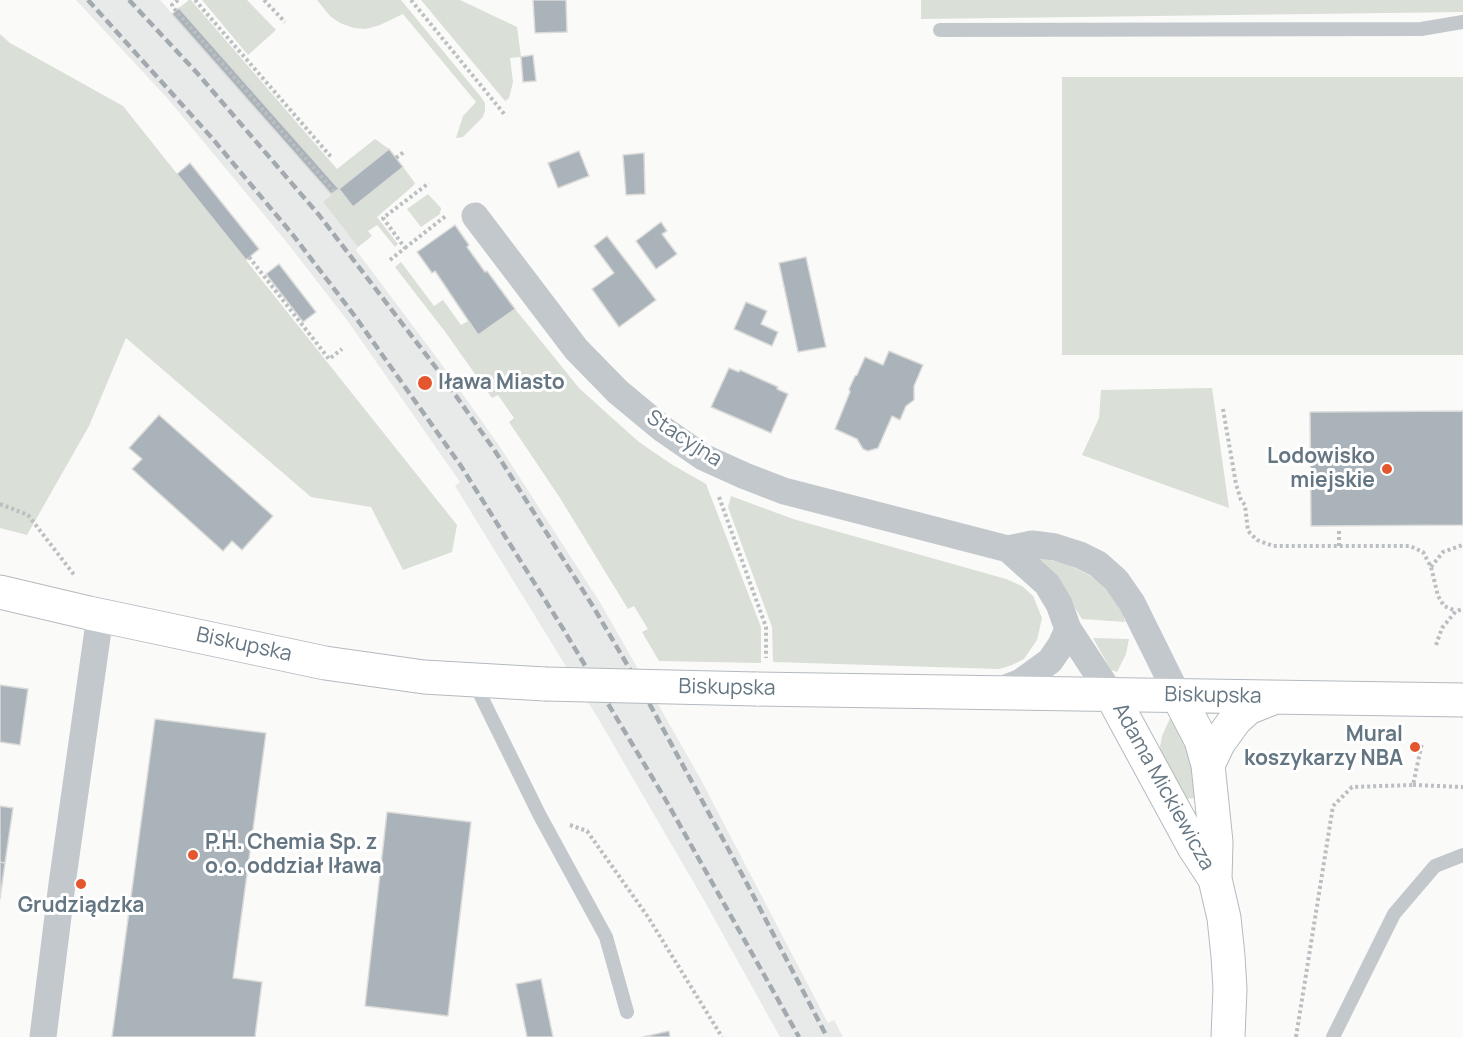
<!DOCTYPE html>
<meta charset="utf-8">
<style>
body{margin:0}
canvas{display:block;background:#fafaf8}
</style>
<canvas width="1463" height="1037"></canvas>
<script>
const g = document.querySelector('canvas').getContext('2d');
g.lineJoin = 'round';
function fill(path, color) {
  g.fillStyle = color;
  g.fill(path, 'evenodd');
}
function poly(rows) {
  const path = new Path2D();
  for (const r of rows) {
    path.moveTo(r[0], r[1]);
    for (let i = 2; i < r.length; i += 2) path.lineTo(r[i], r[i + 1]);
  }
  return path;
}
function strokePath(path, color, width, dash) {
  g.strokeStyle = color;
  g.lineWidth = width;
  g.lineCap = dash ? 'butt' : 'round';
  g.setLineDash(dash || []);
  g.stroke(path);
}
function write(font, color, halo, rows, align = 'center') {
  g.font = font + ' Manrope,sans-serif';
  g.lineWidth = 6;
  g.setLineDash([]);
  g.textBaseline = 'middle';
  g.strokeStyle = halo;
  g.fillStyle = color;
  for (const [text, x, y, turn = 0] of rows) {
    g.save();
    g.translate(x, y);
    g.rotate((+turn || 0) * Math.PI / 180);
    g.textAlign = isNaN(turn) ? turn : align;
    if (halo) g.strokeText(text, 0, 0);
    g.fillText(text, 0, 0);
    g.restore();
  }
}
fill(poly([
 [76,0,160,0,331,194,323,202,358,247,356,250,440,362,500,447,601,604,700,778,828,1023,834,1020,843,1037,780,1037,705,902,599,720,455,486,460,482,347,320,285,240,168,99]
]), '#e8e9e9');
fill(poly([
 [189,0,191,0,337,169,375,139,389,149,339,189,353,206,403,167,415,183,413,186,377,217,398,244,395,247,377,225,368,231,372,236,358,247,323,202,338,188,179,8],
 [202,0,247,0,276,30,248,55],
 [317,0,401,0,481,97,485,103,485,110,483,117,463,137,456,138,463,116,476,102,403,14,380,25,366,29,354,28,340,23,330,16],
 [421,0,460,0,517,27,521,57,510,58,513,82,509,98,505,101],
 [921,0,1463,0,1463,12,921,19],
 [0,34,10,43,123,106,457,525,452,552,403,570,371,507,311,497,126,338,89,426,27,535,0,528],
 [1062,77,1463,77,1463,355,1062,355],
 [428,194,441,208,440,214,421,227,407,209],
 [401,262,434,306,443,300,461,325,468,321,478,335,515,309,579,388,611,417,639,442,671,464,706,484,761,627,761,663,659,661,642,632,648,629,634,606,628,609,560,498,509,422,514,418,498,395,492,398,446,333,395,267],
 [1212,388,1229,508,1082,455,1099,418,1101,390],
 [731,496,793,519,1006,579,1022,586,1033,596,1042,618,1037,640,1024,659,1012,665,999,669,773,662,772,627,728,507],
 [1036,557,1067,564,1089,575,1099,582,1109,592,1123,613,1125,622,1082,619,1054,575],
 [1093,638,1129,639,1126,654,1117,672,1111,670],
 [1171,716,1183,729,1199,798,1182,799,1162,758,1160,747,1162,736]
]), '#dadfd7');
const building = poly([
 [533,0,566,0,567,32,535,33,533,0],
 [179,8,339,189,331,194,172,14,179,8],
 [533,55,536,81,523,82,521,57,533,55],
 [389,149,403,167,353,207,339,189,389,149],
 [579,151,589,176,558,188,548,163,579,151],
 [644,153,645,194,626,195,623,155,644,153],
 [190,163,259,249,246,260,177,174,190,163],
 [661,222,667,231,662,234,677,254,656,269,636,241,661,222],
 [455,225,469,245,467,247,485,272,487,271,515,309,478,335,435,271,432,273,417,252,455,225],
 [607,236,656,300,619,327,592,289,614,273,594,246,607,236],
 [806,257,826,347,798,352,779,263,806,257],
 [279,264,316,312,303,322,266,274,279,264],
 [746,302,767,311,761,324,778,332,772,346,734,329,746,302],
 [889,351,923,365,914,386,914,400,906,406,900,420,892,416,878,448,868,451,863,449,857,439,835,429,850,392,849,389,855,376,857,375,865,357,883,365,889,351],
 [729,368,739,372,740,370,778,387,777,389,788,394,771,433,711,407,729,368],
 [1463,411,1463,525,1311,526,1310,412,1463,411],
 [159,415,273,516,242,550,232,541,223,551,132,469,142,459,129,448,159,415],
 [0,685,28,689,20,745,0,742,0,685],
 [155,719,266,733,233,978,262,982,255,1037,112,1037,155,719],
 [0,806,13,808,5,863,0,862,0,806],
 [387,812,471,822,448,1016,365,1006,387,812],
 [0,862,5,863,0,899,0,862],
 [541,979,553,1037,527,1037,516,984,541,979],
 [669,1031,670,1037,643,1037,669,1031]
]);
fill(building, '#aab3b9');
strokePath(building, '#dcdcda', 1.5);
const secondary = poly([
 [0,592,89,613,325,663,424,677,545,684],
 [756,689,1463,700],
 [1112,696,1194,847,1215,879],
 [1178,696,1201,740,1208,765,1216,842,1215,879,1224,918,1228,956,1230,989,1228,1037],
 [1208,765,1219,742,1235,720,1248,708,1273,698]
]);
strokePath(secondary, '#b3babf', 35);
strokePath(poly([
 [178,0,172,5,176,11,335,192],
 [195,0,332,158],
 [264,0,285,22],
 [411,0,505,115],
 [396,158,405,151],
 [405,248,447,215],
 [249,257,329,359,342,349],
 [390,260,405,248,383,218,429,183],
 [1223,409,1236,484,1241,500,1245,505,1248,531,1257,540,1273,546,1410,546,1423,552,1431,567,1438,596,1444,606,1456,611],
 [719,497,766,627,766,658],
 [0,504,28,515,75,576],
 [1339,531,1339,546],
 [1431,567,1443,552,1463,545],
 [1436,645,1442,628,1456,611,1463,609],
 [1413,785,1463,787],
 [570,825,587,831,648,917,722,1037],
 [1296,1037,1333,806,1352,787,1413,785,1422,743]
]), '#bbbfc2', 4, [3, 3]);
strokePath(poly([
 [940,30,1421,29,1463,22],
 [473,680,539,814,606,937,627,1012],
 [1333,1037,1394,914,1435,866,1463,855]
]), '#c3c8cc', 14);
strokePath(poly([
 [475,216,576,349,618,392,664,430,703,457,745,476,784,491,1008,549,1047,584,1059,604,1068,629,1112,696],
 [1008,549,1032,544,1055,547,1080,555,1098,564,1116,580,1132,603,1178,696],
 [995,692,1021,682,1050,661,1061,645,1068,629],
 [43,1037,62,884,100,616]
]), '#c3c8cc', 27);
strokePath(secondary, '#fff', 33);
strokePath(poly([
 [88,0,212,138,293,235,354,315,461,466,562,627,664,797,799,1037],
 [129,0,198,74,319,215,437,369,495,451,594,608,642,690,744,878,827,1037]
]), '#a2aab0', 4.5, [9, 4.5]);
const secondaryBridge = poly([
 [545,684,756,689]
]);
strokePath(secondaryBridge, '#b3babf', 35, []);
strokePath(secondaryBridge, '#fff', 33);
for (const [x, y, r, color] of [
 [425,383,8,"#e4572e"],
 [1387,469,6,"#e4572e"],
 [1415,747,6,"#e4572e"],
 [193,855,6,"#e4572e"],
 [81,884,6,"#e4572e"]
]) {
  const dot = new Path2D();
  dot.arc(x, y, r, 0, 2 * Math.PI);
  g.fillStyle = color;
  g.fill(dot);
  strokePath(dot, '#fff', 2);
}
write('bold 21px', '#657683', '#fff', [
 ["Iława Miasto",438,383],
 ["Lodowisko",1375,457,"right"],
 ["miejskie",1375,481,"right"],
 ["Mural",1403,735,"right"],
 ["koszykarzy NBA",1403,759,"right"],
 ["P.H. Chemia Sp. z",205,843],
 ["o.o. oddział Iława",205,867],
 ["Grudziądzka",81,906,"center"]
], 'left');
write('21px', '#657683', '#fff', [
 ["Stacyjna",684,439,33],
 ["Biskupska",244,645,12],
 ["Biskupska",727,688,1],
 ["Biskupska",1213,696,1],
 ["Adama Mickiewicza",1163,787,61]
]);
</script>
